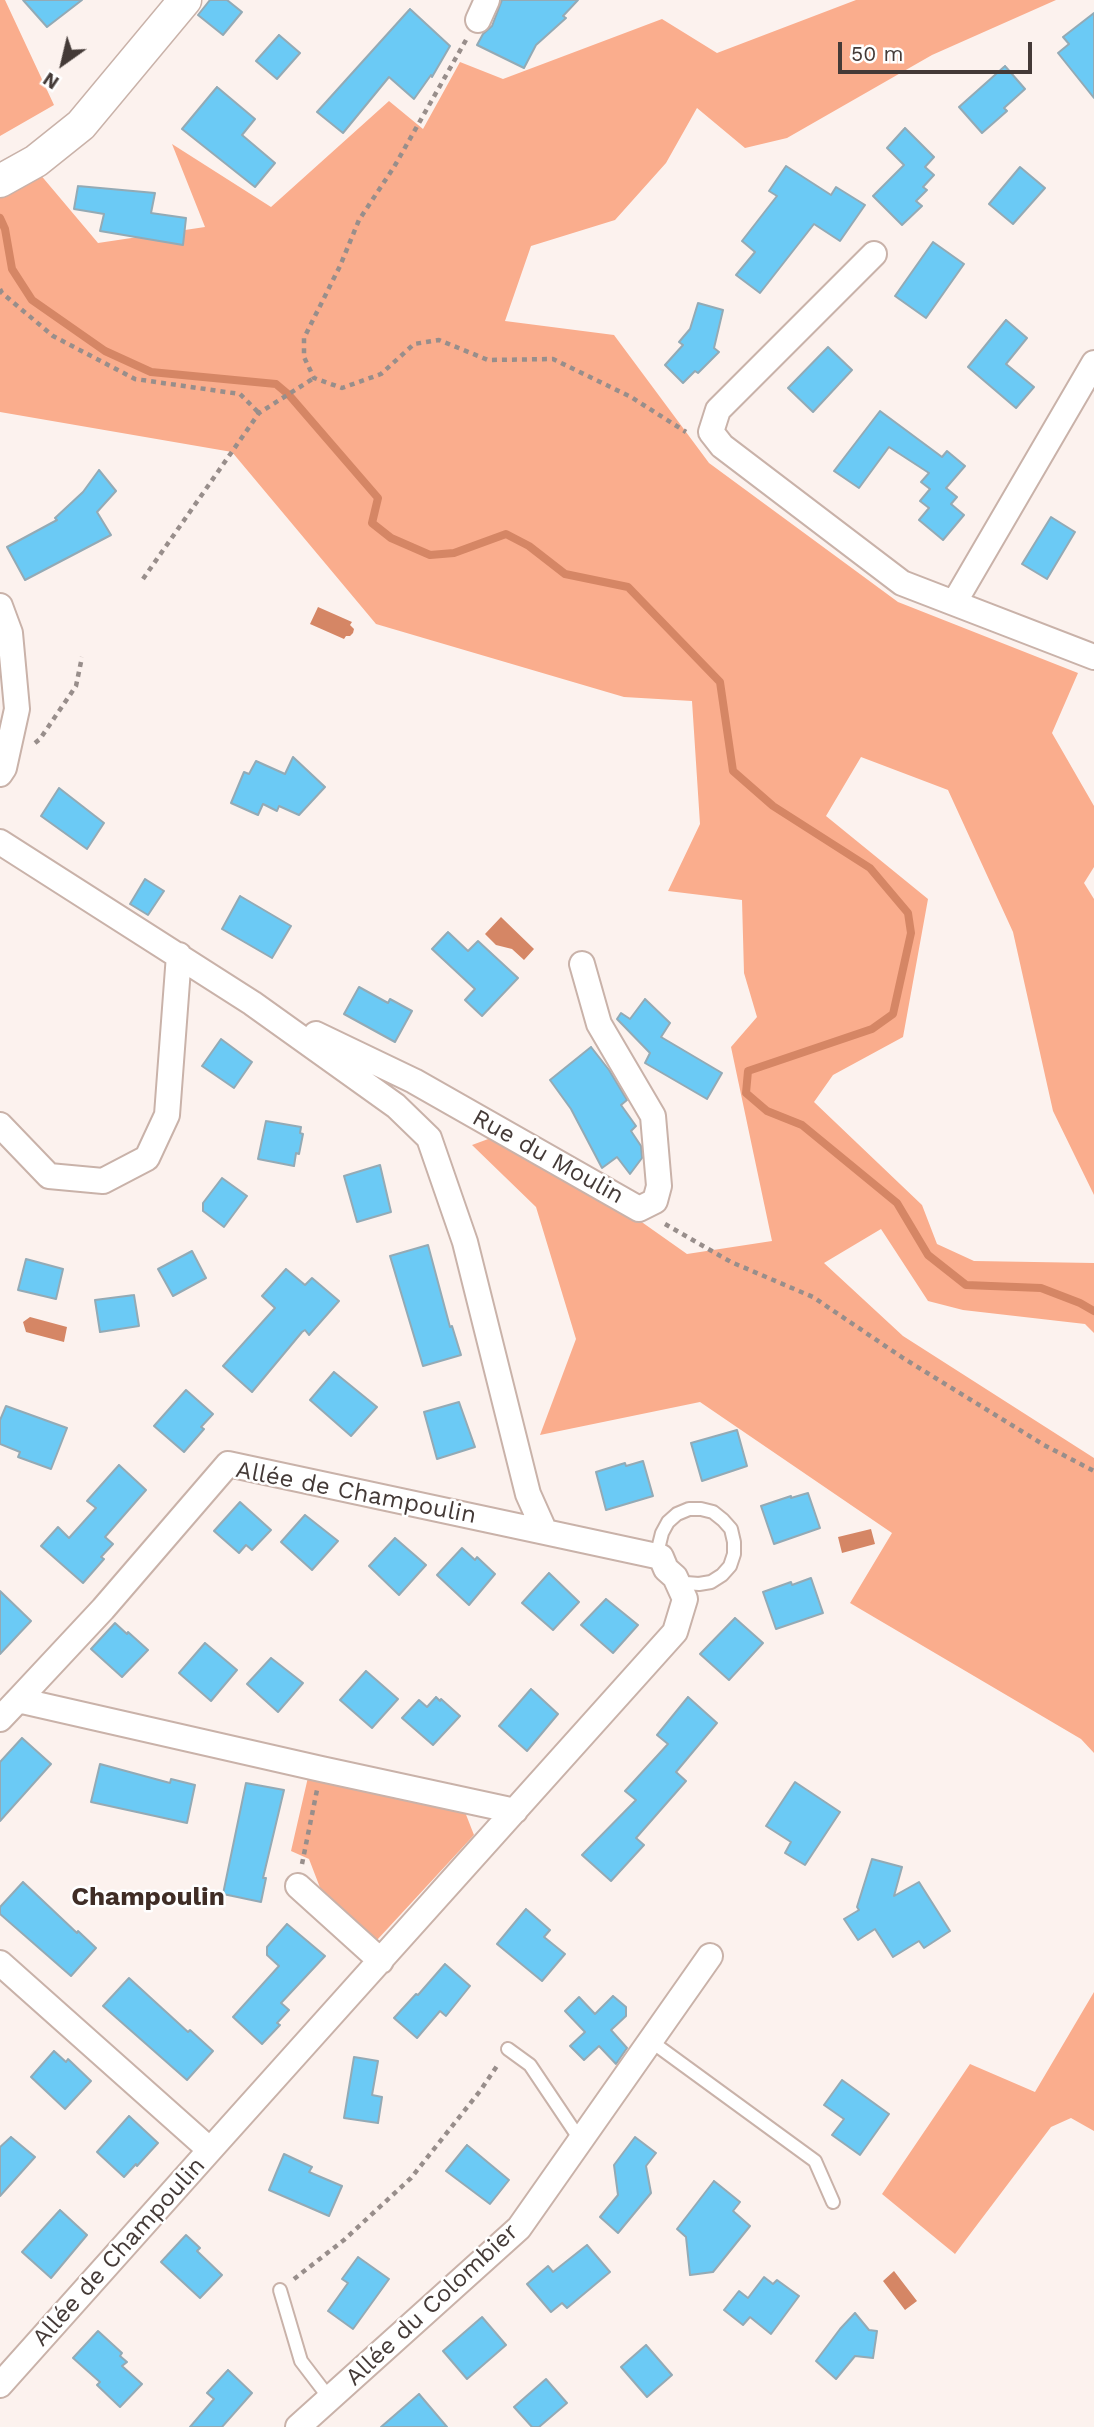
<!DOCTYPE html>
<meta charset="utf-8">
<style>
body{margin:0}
#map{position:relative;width:1094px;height:2427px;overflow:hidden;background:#fcf2ee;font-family:"Work Sans",sans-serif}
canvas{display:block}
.north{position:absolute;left:28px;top:28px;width:70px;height:70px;-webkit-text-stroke:5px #fff;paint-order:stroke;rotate:214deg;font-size:19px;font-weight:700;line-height:28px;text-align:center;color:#443a37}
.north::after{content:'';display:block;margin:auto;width:24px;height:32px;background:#443a37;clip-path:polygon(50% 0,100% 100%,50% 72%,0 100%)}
.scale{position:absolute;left:838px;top:42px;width:194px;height:32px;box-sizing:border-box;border:4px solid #443a37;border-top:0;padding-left:9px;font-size:21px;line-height:24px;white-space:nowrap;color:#443a37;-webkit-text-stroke:5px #fff;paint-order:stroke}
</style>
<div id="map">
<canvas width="1094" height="2427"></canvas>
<div class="north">N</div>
<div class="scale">50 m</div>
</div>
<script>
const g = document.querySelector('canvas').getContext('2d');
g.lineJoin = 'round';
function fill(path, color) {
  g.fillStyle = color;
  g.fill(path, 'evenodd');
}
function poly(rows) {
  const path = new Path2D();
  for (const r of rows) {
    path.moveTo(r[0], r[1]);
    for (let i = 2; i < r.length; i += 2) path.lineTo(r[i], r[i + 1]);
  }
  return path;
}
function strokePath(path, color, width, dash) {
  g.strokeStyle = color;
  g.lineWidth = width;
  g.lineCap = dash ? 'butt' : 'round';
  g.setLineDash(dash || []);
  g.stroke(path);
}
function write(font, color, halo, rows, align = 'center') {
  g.font = font + ' "Work Sans",sans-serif';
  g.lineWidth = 5;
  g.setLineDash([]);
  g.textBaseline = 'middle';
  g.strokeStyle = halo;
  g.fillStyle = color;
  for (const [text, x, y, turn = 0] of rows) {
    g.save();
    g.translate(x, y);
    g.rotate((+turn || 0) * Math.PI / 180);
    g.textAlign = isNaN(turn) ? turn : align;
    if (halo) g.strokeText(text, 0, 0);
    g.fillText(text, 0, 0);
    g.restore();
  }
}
fill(poly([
 [0,0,5,0,54,105,0,136],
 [856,0,1056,0,932,55,787,138,745,148,697,108,666,163,615,220,531,246,505,321,614,335,709,463,898,602,1078,673,1052,733,1094,806,1094,867,1084,883,1094,899,1094,1195,1053,1111,1013,932,948,790,861,757,826,816,928,899,903,1037,833,1075,814,1102,922,1205,937,1244,974,1261,1094,1263,1094,1333,1085,1324,963,1310,928,1301,881,1229,824,1263,903,1336,1094,1458,1094,1753,1081,1739,850,1603,892,1533,700,1402,540,1435,576,1339,536,1207,472,1145,518,1128,568,1170,687,1254,772,1241,731,1047,757,1017,744,973,742,900,668,891,700,824,692,701,624,697,376,624,232,452,0,412,0,195,39,173,98,243,205,227,172,144,271,207,389,101,423,129,460,62,503,79,662,19,717,53],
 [309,1773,465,1812,474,1835,377,1940,324,1898,309,1859,291,1851],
 [1094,1992,1094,2131,1071,2118,1051,2127,955,2254,882,2194,970,2064,1035,2092]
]), '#faad8d');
fill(poly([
 [318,607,352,622,350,625,354,629,353,633,350,636,346,636,344,639,310,624],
 [501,917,534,949,524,960,512,949,496,945,485,934],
 [30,1317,67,1327,64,1342,26,1332,23,1322],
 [871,1529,875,1544,842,1553,838,1537],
 [894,2271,917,2301,905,2310,883,2281]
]), '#d58665');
strokePath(poly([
 [0,218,5,229,12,269,32,300,105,351,151,372,276,384,289,395,378,498,372,523,391,538,430,555,454,553,506,534,529,546,565,574,628,587,720,682,733,771,773,806,870,868,908,913,911,933,893,1014,872,1029,748,1071,746,1093,767,1111,802,1125,897,1203,928,1255,966,1285,1041,1288,1080,1303,1094,1311]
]), '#d58665', 8);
const building = poly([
 [23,0,82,0,47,27,23,0],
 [210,0,227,0,242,12,223,35,198,15,210,0],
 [502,0,578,0,563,16,566,18,536,45,524,68,477,45,483,34,492,26,502,0],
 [410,9,450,46,432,77,431,75,414,99,389,77,343,133,317,112,410,9],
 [1094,13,1094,98,1058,53,1069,44,1063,37,1094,13],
 [279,35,300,53,277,79,256,61,279,35],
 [1005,66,1025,89,1004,108,1007,111,982,133,959,107,1005,66],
 [217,87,255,119,242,135,275,163,255,187,182,129,217,87],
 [905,128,934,157,925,167,934,175,923,187,927,190,916,201,922,206,902,225,873,196,904,165,887,148,905,128],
 [786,166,831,195,836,187,865,205,840,241,814,224,760,293,736,275,755,252,742,241,777,196,769,191,786,166],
 [1020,167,1045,188,1013,224,989,204,1020,167],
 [78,186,155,193,151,213,186,218,183,245,100,231,104,214,74,209,78,186],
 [933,242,964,264,926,318,895,296,933,242],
 [698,303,723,310,714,348,719,352,698,373,695,371,683,383,665,365,683,345,679,342,690,329,698,303],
 [1006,320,1027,338,1006,364,1034,387,1016,408,968,367,1006,320],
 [828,347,852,370,813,412,788,388,828,347],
 [880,411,942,457,947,451,965,466,946,488,957,497,951,504,964,515,943,540,919,520,929,508,920,501,930,489,921,482,929,473,889,447,859,488,834,471,880,411],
 [99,470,116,491,97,512,111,535,25,580,7,547,57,520,55,518,83,492,99,470],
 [1051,517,1075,532,1047,579,1022,564,1051,517],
 [293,757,325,787,299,815,279,806,277,811,263,804,258,815,231,803,244,772,249,774,256,761,285,774,293,757],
 [59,788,104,823,87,849,41,816,59,788],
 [145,879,164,891,148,915,130,904,145,879],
 [240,896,291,926,272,958,222,929,240,896],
 [448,932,468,951,478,941,518,978,482,1016,465,1000,475,989,432,949,448,932],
 [359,987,388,1003,390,999,412,1011,395,1042,344,1014,359,987],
 [645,999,670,1023,661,1037,722,1073,707,1099,645,1063,650,1053,617,1019,621,1013,630,1019,645,999],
 [221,1039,252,1062,234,1088,202,1066,221,1039],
 [591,1047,609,1070,627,1100,621,1105,636,1126,631,1131,641,1146,642,1158,630,1174,617,1157,602,1168,571,1109,550,1080,591,1047],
 [266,1121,301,1127,300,1133,303,1134,299,1154,296,1153,294,1166,258,1159,266,1121],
 [380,1165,391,1212,357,1222,344,1176,380,1165],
 [222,1178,247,1196,224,1227,203,1211,203,1203,222,1178],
 [428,1245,450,1327,452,1326,461,1355,423,1366,390,1256,428,1245],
 [192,1251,206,1278,173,1296,158,1269,192,1251],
 [26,1259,63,1269,56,1299,18,1290,26,1259],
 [286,1269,305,1285,312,1278,339,1301,309,1335,305,1330,302,1332,252,1392,223,1366,275,1308,262,1296,286,1269],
 [134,1295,139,1326,100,1332,95,1300,134,1295],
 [334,1372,377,1407,351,1436,310,1400,334,1372],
 [186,1390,213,1414,201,1427,204,1429,184,1452,154,1426,186,1390],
 [459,1402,475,1447,437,1459,424,1412,459,1402],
 [6,1406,67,1428,51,1469,18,1457,20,1452,0,1444,0,1420,6,1406],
 [737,1430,747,1466,702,1481,691,1443,737,1430],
 [643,1461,653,1496,606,1510,596,1472,625,1463,626,1466,643,1461],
 [119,1465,146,1490,105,1537,113,1544,101,1557,104,1559,83,1583,41,1546,58,1527,69,1538,96,1508,87,1501,119,1465],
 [808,1493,820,1528,774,1544,761,1506,791,1496,791,1498,808,1493],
 [240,1502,271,1530,252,1550,246,1545,239,1553,214,1531,240,1502],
 [305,1515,338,1541,312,1570,281,1542,305,1515],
 [395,1538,426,1565,399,1595,369,1566,395,1538],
 [462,1548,475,1560,477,1557,495,1574,469,1605,437,1575,462,1548],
 [549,1573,579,1602,553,1630,522,1603,549,1573],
 [811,1578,823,1613,776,1629,763,1592,791,1582,792,1585,811,1578],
 [0,1591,31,1621,0,1654,0,1591],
 [606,1599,638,1625,613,1653,581,1625,606,1599],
 [735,1618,763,1643,729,1680,700,1654,735,1618],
 [115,1623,127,1634,128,1632,148,1650,122,1677,91,1649,115,1623],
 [205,1643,237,1670,211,1701,179,1673,205,1643],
 [271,1658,303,1683,278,1712,247,1684,271,1658],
 [366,1671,398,1699,372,1728,340,1700,366,1671],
 [531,1689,558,1714,527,1751,499,1726,531,1689],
 [436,1697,440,1701,441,1699,460,1716,433,1745,402,1718,419,1700,427,1707,436,1697],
 [688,1697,717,1723,676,1772,686,1781,636,1838,644,1845,611,1881,582,1855,636,1800,625,1791,668,1744,657,1735,688,1697],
 [22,1738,51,1764,0,1821,0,1762,22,1738],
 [100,1764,170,1783,171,1779,195,1785,187,1823,91,1802,100,1764],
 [795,1782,840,1812,805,1865,785,1853,791,1842,766,1826,795,1782],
 [246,1783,284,1790,263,1878,266,1878,261,1902,223,1894,246,1783],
 [872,1859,902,1867,894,1896,919,1882,950,1931,924,1948,919,1941,893,1957,875,1929,858,1940,844,1919,859,1910,857,1907,872,1859],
 [23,1882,77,1933,78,1931,96,1948,71,1976,0,1914,0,1907,23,1882],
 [526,1909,550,1930,544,1937,565,1954,542,1981,497,1944,526,1909],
 [287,1924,325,1956,281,2003,289,2010,277,2023,280,2025,262,2044,233,2017,279,1966,267,1955,267,1947,287,1924],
 [445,1964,470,1986,446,2016,440,2011,417,2038,394,2018,416,1994,418,1995,445,1964],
 [129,1978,188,2032,190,2030,213,2051,187,2080,103,2006,129,1978],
 [613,1996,626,2007,626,2016,611,2030,627,2048,616,2064,599,2046,584,2060,570,2046,585,2032,565,2011,579,1997,595,2014,613,1996],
 [54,2051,66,2062,68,2059,91,2081,65,2109,31,2077,54,2051],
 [354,2057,378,2061,372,2095,382,2097,378,2123,344,2118,354,2057],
 [842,2080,889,2114,860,2155,832,2135,844,2119,824,2105,842,2080],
 [129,2116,158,2143,137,2166,136,2164,124,2177,97,2152,129,2116],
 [11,2137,35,2157,0,2196,0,2147,11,2137],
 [635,2137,656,2153,646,2166,651,2193,618,2233,600,2217,618,2195,614,2165,635,2137],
 [467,2145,509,2180,490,2204,446,2171,467,2145],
 [284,2154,312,2167,309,2172,342,2186,329,2216,269,2190,284,2154],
 [714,2181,740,2202,733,2211,750,2226,713,2272,690,2275,686,2237,677,2229,714,2181],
 [60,2210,87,2235,51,2278,22,2252,60,2210],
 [186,2235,200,2248,197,2251,222,2275,200,2298,161,2262,186,2235],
 [587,2245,610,2272,567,2308,562,2303,551,2312,527,2284,548,2266,553,2272,587,2245],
 [358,2257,389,2279,353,2329,328,2311,348,2283,342,2279,358,2257],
 [764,2277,773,2284,777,2280,799,2296,771,2334,750,2317,743,2325,724,2310,739,2291,748,2298,764,2277],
 [855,2313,869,2330,877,2331,873,2358,855,2356,836,2379,816,2361,840,2329,855,2313],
 [482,2317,506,2345,467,2379,443,2351,482,2317],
 [98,2331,122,2353,120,2356,127,2362,122,2366,142,2384,120,2407,97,2385,100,2382,73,2358,98,2331],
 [646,2345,672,2375,647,2397,621,2367,646,2345],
 [228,2370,252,2393,222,2427,190,2427,214,2399,207,2393,228,2370],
 [546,2379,567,2403,539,2427,532,2427,514,2407,546,2379],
 [419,2394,447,2427,381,2427,419,2394]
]);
fill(building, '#6bcaf5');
strokePath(building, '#93aab5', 2);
const service = poly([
 [661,1557,659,1545,662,1533,668,1522,677,1514,689,1509,701,1509,713,1512,723,1520,731,1529,734,1542,734,1554,730,1566,722,1575,711,1582,699,1584,686,1583,675,1578],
 [652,2042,815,2161,833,2202],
 [508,2049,530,2065,581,2141],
 [280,2290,301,2361,330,2399]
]);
const minor = poly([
 [478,20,487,0],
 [874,254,718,410,711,432,722,446,902,583,1094,657],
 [954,603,1094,363],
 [0,606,10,633,17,709,4,768,0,774],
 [0,842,252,1003,396,1106,429,1138,465,1242,528,1494,545,1532,661,1557,666,1569,675,1577,685,1599,675,1632,210,2150,0,1963],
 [316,1034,414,1081,639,1209,655,1201,659,1186,653,1116,599,1024,582,964],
 [0,1125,49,1176,103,1181,147,1158,167,1115,179,955],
 [18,1700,103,1609,228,1464,545,1532],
 [0,1719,18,1700,321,1769,515,1811],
 [298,1886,381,1961],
 [0,2385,210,2150],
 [298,2427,519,2228,710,1956]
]);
const tertiary = poly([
 [0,181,36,161,81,125,185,0]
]);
strokePath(service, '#c9b2a9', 16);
strokePath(minor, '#c9b2a9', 28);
strokePath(tertiary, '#c9b2a9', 35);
strokePath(poly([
 [466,40,394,167,359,220,340,266,304,338,304,357,314,378,342,388,381,374,414,344,439,340,488,360,553,359,631,397,686,432],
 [0,289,2,293,53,336,135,379,240,394,259,413],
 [143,579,259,413,314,378],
 [35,743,40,739,76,686,82,657],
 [665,1224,731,1262,813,1297,903,1358,1044,1445,1094,1471],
 [302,1864,317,1790],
 [294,2279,344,2240,411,2178,480,2091,499,2063]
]), '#988e8b', 4.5, [5, 5]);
strokePath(service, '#fff', 12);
strokePath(minor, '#fff', 24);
strokePath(tertiary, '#fff', 32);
write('24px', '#443a37', '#fff', [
 ["Rue du Moulin",548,1157,29],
 ["Allée de Champoulin",356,1493,11],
 ["Allée de Champoulin",119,2252,-48],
 ["Allée du Colombier",432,2305,-43]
]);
write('bold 26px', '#3f2d26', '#fff', [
 ["Champoulin",148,1897]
]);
</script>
